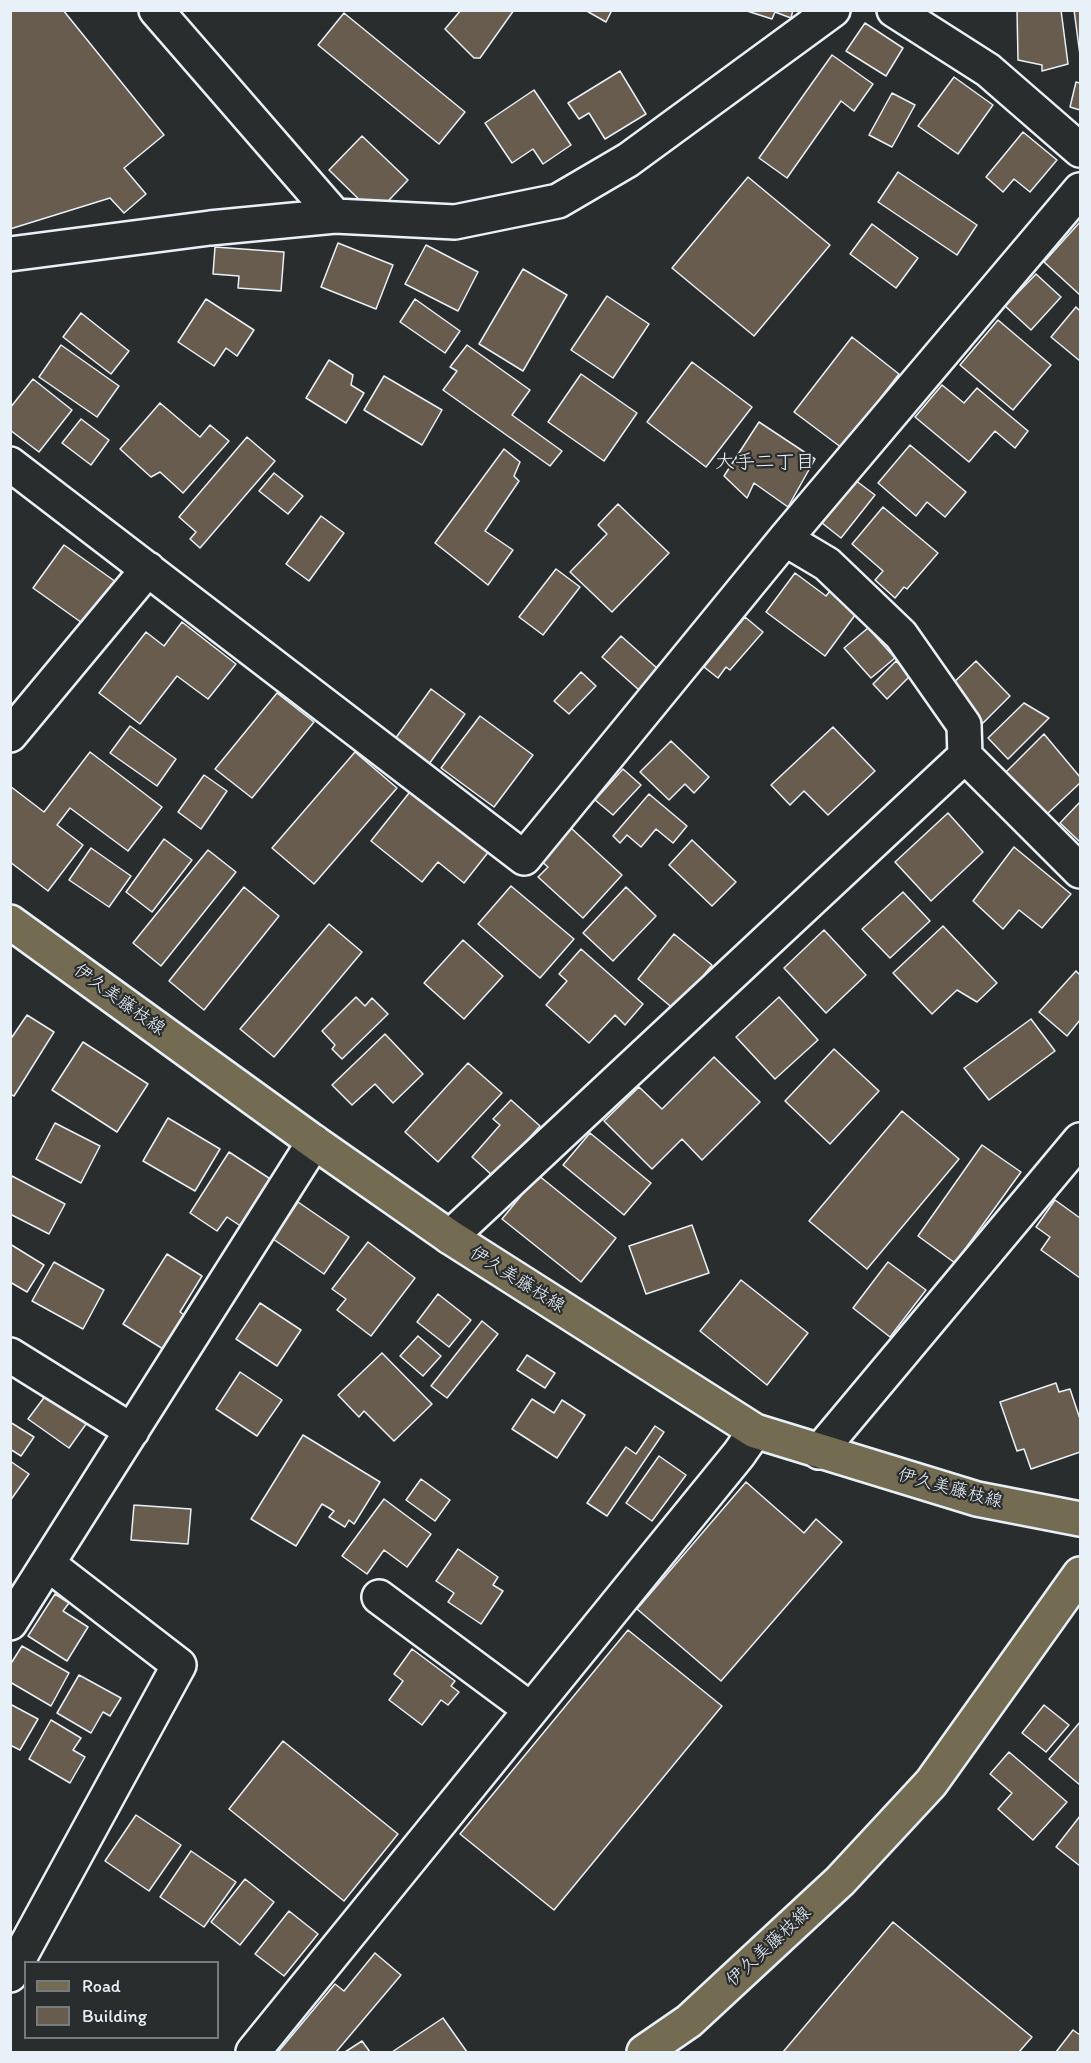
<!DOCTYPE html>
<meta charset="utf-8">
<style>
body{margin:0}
#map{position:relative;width:1091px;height:2063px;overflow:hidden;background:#2a2d2e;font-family:Itim,sans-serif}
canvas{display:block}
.frame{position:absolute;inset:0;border:12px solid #e8f1f8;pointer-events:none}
.legend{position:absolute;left:24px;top:1961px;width:195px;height:78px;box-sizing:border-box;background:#2a2d2e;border:2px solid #767b7f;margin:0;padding:8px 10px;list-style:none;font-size:18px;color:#e8f1f8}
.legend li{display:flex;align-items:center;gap:12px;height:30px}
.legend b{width:30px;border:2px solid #767b7f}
</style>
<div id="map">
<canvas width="1091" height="2063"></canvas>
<div class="frame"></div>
<ul class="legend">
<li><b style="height:8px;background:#736b52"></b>Road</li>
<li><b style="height:16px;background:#685c4f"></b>Building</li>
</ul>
</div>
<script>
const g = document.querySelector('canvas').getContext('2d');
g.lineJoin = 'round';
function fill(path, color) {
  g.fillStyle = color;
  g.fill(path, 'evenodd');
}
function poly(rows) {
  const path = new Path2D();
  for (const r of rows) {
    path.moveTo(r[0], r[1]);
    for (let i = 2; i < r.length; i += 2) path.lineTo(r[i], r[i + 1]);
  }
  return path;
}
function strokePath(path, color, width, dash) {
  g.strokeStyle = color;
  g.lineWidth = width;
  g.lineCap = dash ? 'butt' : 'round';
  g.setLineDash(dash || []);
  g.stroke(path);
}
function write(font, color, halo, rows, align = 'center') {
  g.font = font + ' Itim,"Klee One",sans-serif';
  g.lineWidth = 4.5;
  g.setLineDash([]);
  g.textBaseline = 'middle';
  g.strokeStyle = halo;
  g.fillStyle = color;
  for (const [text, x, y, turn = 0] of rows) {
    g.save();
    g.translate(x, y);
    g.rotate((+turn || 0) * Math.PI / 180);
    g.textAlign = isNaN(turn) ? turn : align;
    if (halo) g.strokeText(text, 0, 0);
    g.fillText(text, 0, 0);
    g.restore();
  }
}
const building = poly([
 [10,10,63,10,164,135,124,168,146,194,124,213,110,198,10,229,10,10],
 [461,10,514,10,480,58,474,58,445,29,461,10],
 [585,10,612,10,606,22,585,10],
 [793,10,791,18,775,12,772,19,747,11,793,10],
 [1017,10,1061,10,1068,64,1042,71,1042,65,1018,60,1017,10],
 [1074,10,1080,10,1080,55,1074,10],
 [344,13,465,112,439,144,318,45,344,13],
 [865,23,903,48,886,76,846,51,865,23],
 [832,55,873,84,854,111,841,101,787,178,759,158,832,55],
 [620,71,646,114,605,139,589,113,579,119,568,103,620,71],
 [954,77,993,105,958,154,918,126,954,77],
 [1076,82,1080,83,1080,110,1070,107,1076,82],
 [534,90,571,145,543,164,533,149,512,163,485,123,534,90],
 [892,93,915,105,892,147,869,135,892,93],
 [1023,132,1057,160,1030,192,1014,179,1003,192,986,177,1023,132],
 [362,136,408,180,375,215,329,170,362,136],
 [898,172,977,225,957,255,878,202,898,172],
 [748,177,830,245,754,336,672,268,748,177],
 [1080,222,1080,295,1044,262,1080,222],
 [872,224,918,258,896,288,850,254,872,224],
 [338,243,393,265,376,309,321,287,338,243],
 [426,245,478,272,458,311,405,284,426,245],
 [215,247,284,252,281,291,238,288,239,276,213,274,215,247],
 [523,269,567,295,523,371,479,344,523,269],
 [1036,274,1061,297,1031,330,1005,306,1036,274],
 [607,296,649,324,613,378,571,350,607,296],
 [206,299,254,330,237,356,226,348,214,366,178,342,206,299],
 [415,299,460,331,445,353,400,322,415,299],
 [1076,307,1080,311,1080,361,1051,337,1076,307],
 [81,313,129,351,111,374,63,337,81,313],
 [998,320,1051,365,1013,410,960,365,998,320],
 [852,337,899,374,842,448,794,412,852,337],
 [61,345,119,386,97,417,39,377,61,345],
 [467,345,530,390,512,415,562,451,550,466,443,390,457,371,450,367,467,345],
 [329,360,353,375,351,385,364,393,346,423,306,398,329,360],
 [692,362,752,407,706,467,647,422,692,362],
 [581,374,637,413,604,461,548,422,581,374],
 [384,376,442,410,422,445,364,410,384,376],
 [33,379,72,410,39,452,10,430,10,408,33,379],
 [942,385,964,403,977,388,1028,431,1015,448,995,431,969,462,915,417,942,385],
 [160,403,200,437,210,425,229,441,183,493,160,472,151,477,120,449,160,403],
 [81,419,109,440,91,465,62,443,81,419],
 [759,422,815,459,788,507,754,483,747,498,724,476,759,422],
 [247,437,275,461,200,548,190,539,196,532,179,517,247,437],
 [910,445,966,492,945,517,927,502,916,516,878,483,910,445],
 [504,449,520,462,514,476,519,481,485,531,513,550,488,585,435,543,504,449],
 [274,473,303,496,288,514,259,491,274,473],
 [855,480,875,495,841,538,822,523,855,480],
 [618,504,669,553,612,612,570,572,607,534,598,525,618,504],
 [883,507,938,553,907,589,904,587,895,598,875,580,883,571,852,544,883,507],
 [321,516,344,533,309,581,286,564,321,516],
 [64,545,116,582,85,625,33,588,64,545],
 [556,569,580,587,543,635,519,617,556,569],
 [795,573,826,596,830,591,858,611,825,656,766,612,795,573],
 [745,617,763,632,730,670,726,667,718,678,704,667,745,617],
 [182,622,236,664,208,699,177,676,140,724,99,693,146,632,164,646,182,622],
 [868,628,895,658,871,678,844,648,868,628],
 [621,636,658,669,639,690,602,657,621,636],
 [896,661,911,675,887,699,873,684,896,661],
 [976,661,1010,696,983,723,949,687,976,661],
 [581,672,596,686,569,714,554,701,581,672],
 [431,689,465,714,429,764,395,739,431,689],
 [277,693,314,722,252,798,215,769,277,693],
 [1024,703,1049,718,1008,759,988,738,1024,703],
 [480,716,533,755,494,807,441,768,480,716],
 [130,726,176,759,157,786,110,753,130,726],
 [833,727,875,771,828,815,804,791,790,805,771,785,833,727],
 [1044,734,1080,777,1080,783,1047,814,1006,772,1044,734],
 [671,741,709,777,694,793,685,784,669,800,640,772,671,741],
 [90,752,162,807,128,851,70,808,57,825,83,845,48,891,10,862,10,786,44,812,90,752],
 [355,752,397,788,314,884,272,848,355,752],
 [623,769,641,785,613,815,595,800,623,769],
 [204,775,227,791,201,829,178,812,204,775],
 [413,788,490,850,464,883,438,862,422,882,371,841,413,788],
 [649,794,687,826,673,843,656,829,641,847,627,835,620,843,613,836,649,794],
 [1080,802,1080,842,1060,823,1080,802],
 [948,813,983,852,931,901,895,862,948,813],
 [571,828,622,875,583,918,538,877,548,867,541,861,571,828],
 [164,839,192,860,152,912,126,892,164,839],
 [692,840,736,882,712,906,669,865,692,840],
 [1014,847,1071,894,1042,928,1019,910,1003,929,973,901,1014,847],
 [91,848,131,876,109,907,69,880,91,848],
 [208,850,236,872,161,966,133,943,208,850],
 [511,886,574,939,540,978,478,924,511,886],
 [244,887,279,916,204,1010,169,981,244,887],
 [626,887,656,916,613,961,583,933,626,887],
 [903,892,930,921,890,958,862,929,903,892],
 [329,924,362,952,274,1057,240,1029,329,924],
 [943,926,997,983,977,1002,957,990,932,1014,893,973,943,926],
 [824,930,866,975,826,1013,784,968,824,930],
 [674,934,712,965,675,1010,638,979,674,934],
 [463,940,503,976,464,1019,424,983,463,940],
 [581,949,643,1004,625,1025,615,1015,589,1043,546,1005,567,981,559,974,581,949],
 [1076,971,1080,975,1080,1020,1067,1036,1039,1012,1076,971],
 [356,997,365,1006,372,998,388,1014,342,1059,332,1049,335,1045,322,1031,356,997],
 [779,997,818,1040,775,1079,736,1037,779,997],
 [27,1015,54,1032,14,1096,10,1094,10,1040,27,1015],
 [1031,1019,1055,1051,989,1100,964,1068,1031,1019],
 [385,1034,423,1074,393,1103,375,1084,352,1105,332,1085,385,1034],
 [83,1042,148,1084,117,1132,52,1090,83,1042],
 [834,1049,879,1091,830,1144,785,1101,834,1049],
 [714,1057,760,1102,702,1160,682,1139,652,1169,604,1121,639,1087,662,1109,714,1057],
 [468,1063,502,1093,438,1162,405,1132,468,1063],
 [511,1100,540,1126,494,1177,472,1157,500,1125,493,1119,511,1100],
 [902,1111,959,1159,867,1269,809,1221,902,1111],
 [168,1118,220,1149,195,1191,143,1161,168,1118],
 [55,1123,100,1146,81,1183,36,1159,55,1123],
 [590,1133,651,1183,624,1215,563,1165,590,1133],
 [982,1145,1021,1172,955,1263,918,1236,982,1145],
 [229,1152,275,1182,245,1229,227,1217,217,1231,190,1213,229,1152],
 [538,1175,616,1238,581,1282,502,1219,538,1175],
 [12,1176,65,1204,49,1234,10,1214,10,1179,12,1176],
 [1055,1200,1080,1218,1080,1278,1041,1250,1050,1237,1036,1227,1055,1200],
 [298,1202,349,1237,324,1274,273,1239,298,1202],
 [692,1225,709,1273,646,1294,629,1246,692,1225],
 [368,1242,415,1278,371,1336,337,1310,346,1299,332,1289,368,1242],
 [10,1244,44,1265,27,1292,10,1282,10,1244],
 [167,1254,202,1276,180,1312,192,1320,171,1354,123,1324,167,1254],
 [54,1262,104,1290,83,1329,32,1301,54,1262],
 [888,1262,926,1290,890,1337,853,1308,888,1262],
 [741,1280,808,1333,767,1385,700,1331,741,1280],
 [438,1294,471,1320,449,1347,417,1322,438,1294],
 [260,1303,301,1330,277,1366,236,1339,260,1303],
 [482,1321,498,1334,447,1398,431,1386,482,1321],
 [418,1336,441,1356,423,1376,400,1356,418,1336],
 [382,1353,432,1404,394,1441,364,1411,359,1417,338,1395,382,1353],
 [527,1355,555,1373,545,1388,517,1370,527,1355],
 [240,1372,282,1400,257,1436,216,1409,240,1372],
 [1056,1383,1059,1392,1070,1389,1080,1419,1080,1452,1031,1469,1024,1449,1017,1451,1000,1402,1056,1383],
 [49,1391,89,1420,69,1448,28,1419,49,1391],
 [532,1399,554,1413,562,1400,585,1415,557,1458,512,1429,532,1399],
 [10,1422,34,1437,21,1456,10,1449,10,1422],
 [655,1426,664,1432,607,1516,587,1503,626,1447,636,1454,655,1426],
 [303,1435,380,1482,354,1524,349,1520,345,1527,329,1517,334,1511,322,1504,296,1546,251,1519,303,1435],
 [659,1456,686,1475,652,1521,626,1503,659,1456],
 [10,1461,29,1474,10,1501,10,1461],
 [421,1479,450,1500,435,1521,406,1500,421,1479],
 [746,1482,804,1533,816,1519,842,1542,721,1681,637,1609,746,1482],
 [384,1499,431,1534,407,1567,384,1550,367,1574,342,1556,384,1499],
 [134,1505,191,1509,188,1544,131,1540,134,1505],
 [458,1549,498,1577,493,1585,503,1591,481,1624,448,1602,454,1593,436,1581,458,1549],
 [55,1594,69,1603,63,1611,88,1627,67,1661,28,1636,55,1594],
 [628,1630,722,1706,554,1910,460,1834,628,1630],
 [22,1646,69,1673,51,1706,10,1682,10,1665,22,1646],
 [412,1649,455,1681,451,1686,459,1692,448,1705,441,1700,422,1725,389,1700,403,1681,394,1674,412,1649],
 [79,1675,121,1698,110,1716,103,1712,91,1733,57,1713,79,1675],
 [10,1704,38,1719,20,1750,10,1745,10,1704],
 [1044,1705,1069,1725,1046,1752,1022,1733,1044,1705],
 [51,1720,81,1738,73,1750,85,1757,70,1783,29,1759,51,1720],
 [1080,1722,1080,1785,1049,1759,1080,1722],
 [283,1741,398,1834,344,1901,229,1809,283,1741],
 [1009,1752,1067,1802,1033,1840,998,1809,1012,1793,990,1774,1009,1752],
 [136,1815,181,1845,149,1891,105,1861,136,1815],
 [1080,1816,1080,1866,1056,1847,1080,1816],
 [191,1851,236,1882,204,1927,160,1897,191,1851],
 [245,1879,274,1902,240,1945,211,1922,245,1879],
 [289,1911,318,1934,284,1976,255,1954,289,1911],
 [893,1922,1032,2037,1019,2052,783,2052,893,1922],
 [375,1953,401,1975,336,2052,278,2052,335,1984,344,1991,375,1953],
 [443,2018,467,2052,392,2052,443,2018],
 [1073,2030,1080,2035,1080,2052,1056,2052,1073,2030],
 [362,2041,370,2052,345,2052,362,2041]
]);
fill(building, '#685c4f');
strokePath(building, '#e8f1f8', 1.5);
const minor = poly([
 [156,10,335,216],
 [894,10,988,70,1080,150],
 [10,254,210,228,335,216,455,222,558,201,628,160,833,10],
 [10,464,524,858,785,539,827,564,901,635,964,725,965,756,1080,871],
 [785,539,1080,190],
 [10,735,148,569],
 [450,1237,965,756],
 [10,1355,132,1431],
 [819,1452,1080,1140],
 [379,1597,530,1709],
 [10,1623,314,1142],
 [10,1975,179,1665,48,1564],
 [253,2052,739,1454,755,1431]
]);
const major = poly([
 [10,922,314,1142,450,1237,755,1431,977,1499,1080,1519],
 [644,2052,689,2021,840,1881,931,1783,1080,1574]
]);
strokePath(minor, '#e8f1f8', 38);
strokePath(major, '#e8f1f8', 38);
strokePath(minor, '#2a2d2e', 33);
strokePath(major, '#736b52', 33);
write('18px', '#e8f1f8', '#2a2d2e', [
 ["伊久美藤枝線",119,1000,36],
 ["伊久美藤枝線",517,1280,32],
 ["伊久美藤枝線",950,1489,15],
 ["伊久美藤枝線",769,1947,-43]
]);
write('20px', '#e8f1f8', '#2a2d2e', [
 ["大手二丁目",765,463]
]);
</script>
